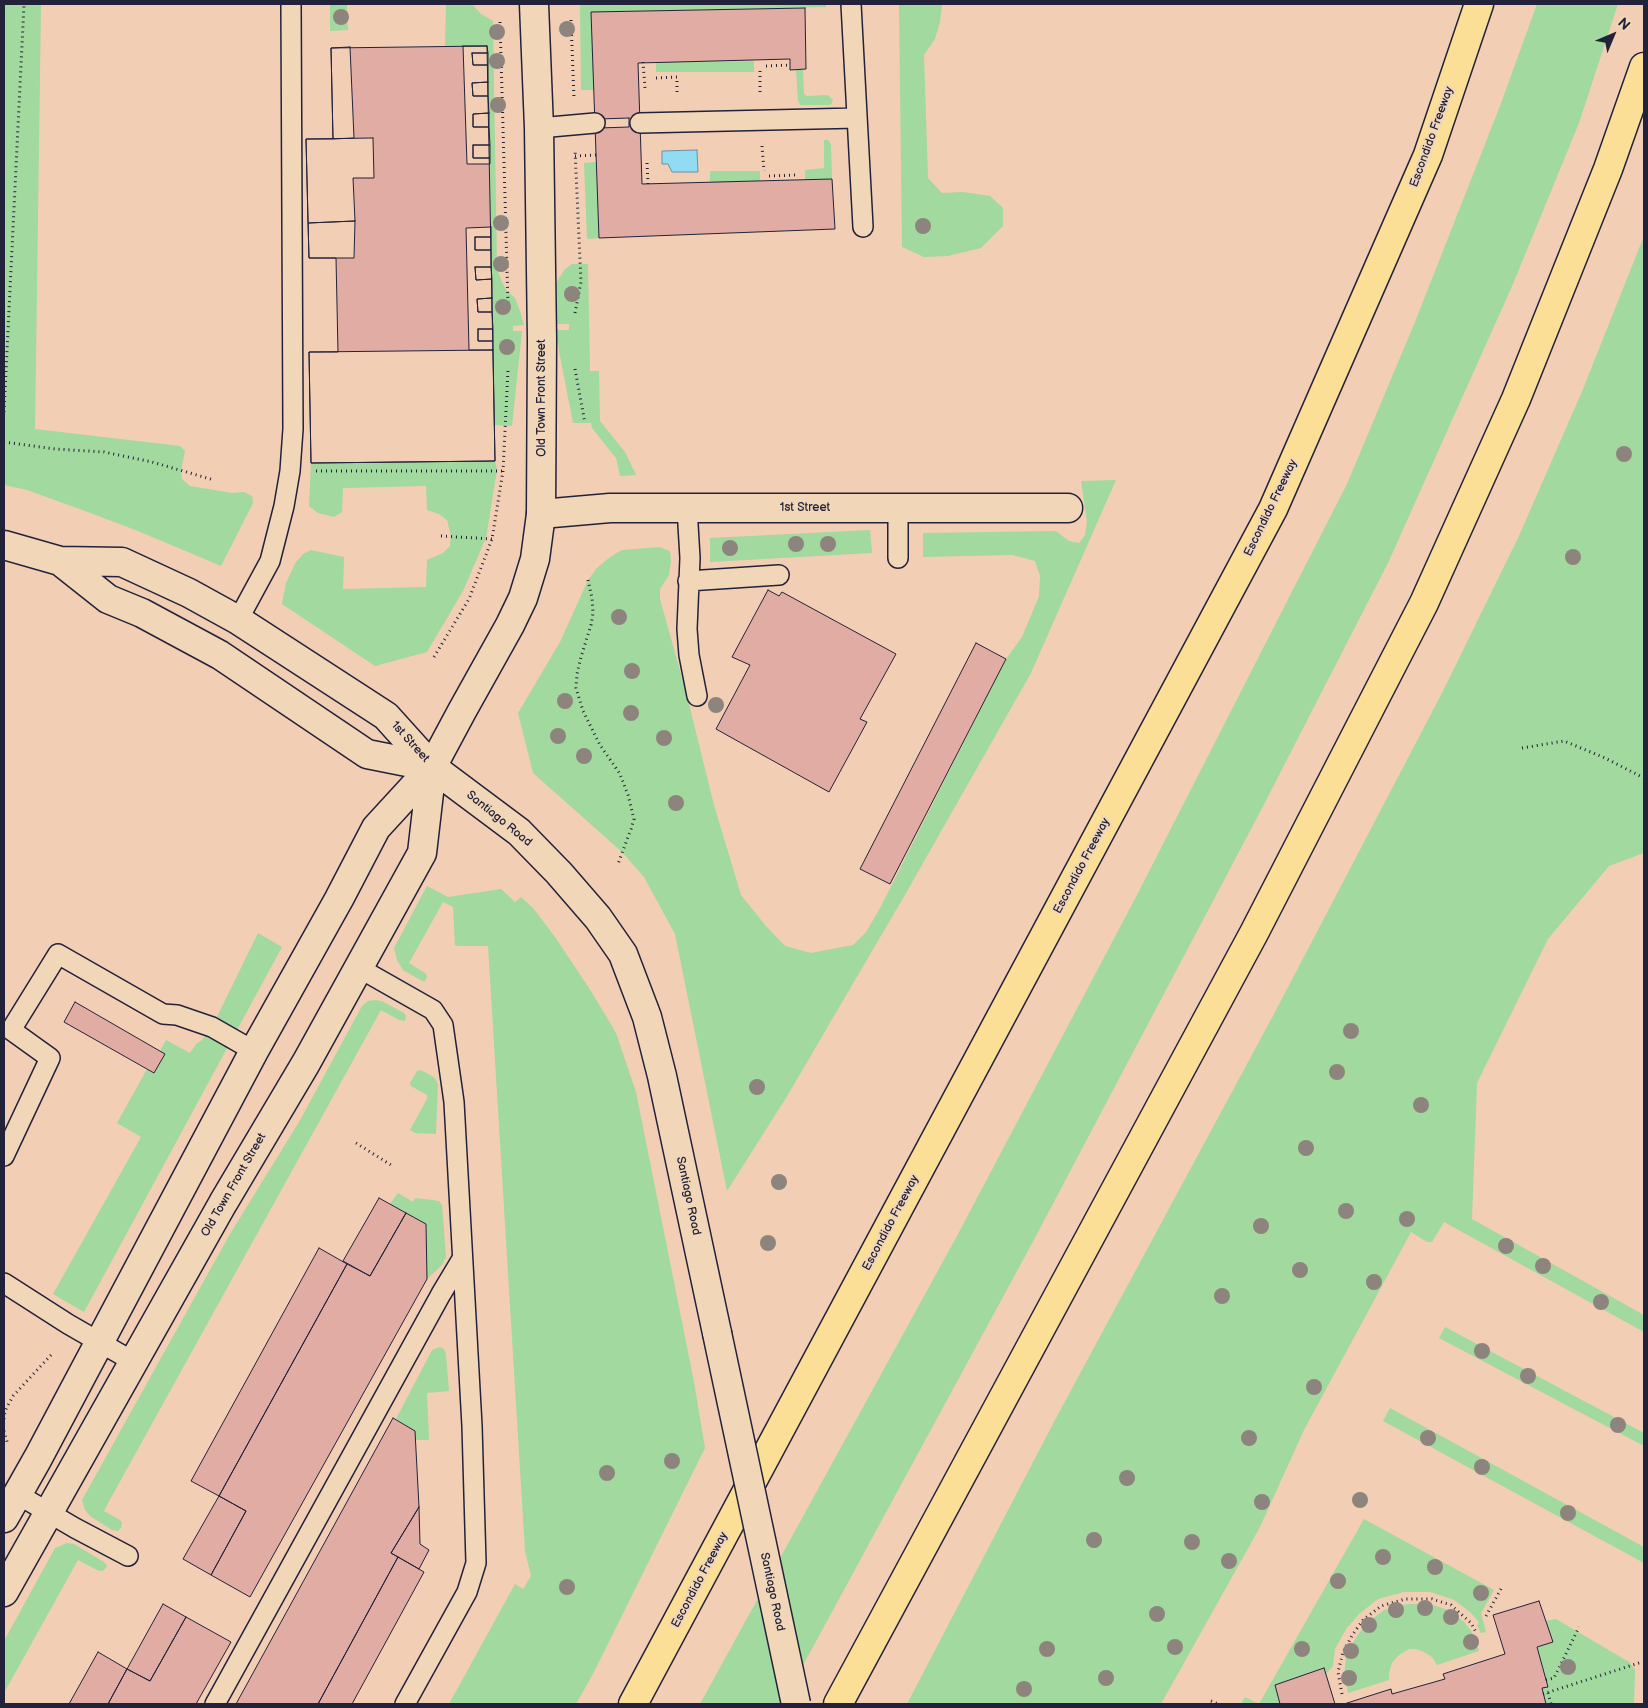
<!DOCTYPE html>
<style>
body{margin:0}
#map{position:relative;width:1648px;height:1708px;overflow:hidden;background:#f2ceb5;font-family:"Balsamiq Sans",sans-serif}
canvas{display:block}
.frame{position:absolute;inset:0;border:5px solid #22223b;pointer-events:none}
.north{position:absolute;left:1588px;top:10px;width:50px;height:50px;-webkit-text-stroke:4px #f1d6b8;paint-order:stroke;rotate:45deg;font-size:14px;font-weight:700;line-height:20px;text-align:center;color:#22223b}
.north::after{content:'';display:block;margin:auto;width:18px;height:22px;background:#22223b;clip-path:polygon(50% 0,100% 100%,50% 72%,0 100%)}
</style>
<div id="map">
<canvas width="1648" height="1708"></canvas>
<div class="frame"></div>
<div class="north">N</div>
</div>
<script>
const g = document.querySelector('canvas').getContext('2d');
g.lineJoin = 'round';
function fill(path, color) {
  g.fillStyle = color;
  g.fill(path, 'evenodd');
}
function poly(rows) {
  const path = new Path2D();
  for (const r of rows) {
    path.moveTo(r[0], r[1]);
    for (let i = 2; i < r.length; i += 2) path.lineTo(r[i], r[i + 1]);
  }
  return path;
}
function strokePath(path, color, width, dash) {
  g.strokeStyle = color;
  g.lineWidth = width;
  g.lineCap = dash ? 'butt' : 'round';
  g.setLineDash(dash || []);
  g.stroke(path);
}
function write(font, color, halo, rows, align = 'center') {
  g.font = font + ' "Balsamiq Sans",sans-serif';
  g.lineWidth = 4.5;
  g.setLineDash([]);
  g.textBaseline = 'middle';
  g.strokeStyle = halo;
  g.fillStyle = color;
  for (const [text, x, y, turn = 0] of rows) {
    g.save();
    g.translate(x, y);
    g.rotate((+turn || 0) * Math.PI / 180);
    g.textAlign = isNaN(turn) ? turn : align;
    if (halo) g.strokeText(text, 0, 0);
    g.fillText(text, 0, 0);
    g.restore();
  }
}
fill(poly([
 [4,4,40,4,41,5,35,429,180,446,185,451,181,471,182,479,190,486,232,493,244,492,252,496,253,503,221,566,138,531,85,511,27,490,4,485],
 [330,4,347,4,348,30,330,31],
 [446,4,472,4,481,14,493,21,497,269,502,282,507,291,515,298,520,311,524,325,513,326,513,331,522,331,512,426,494,425,487,46,445,46],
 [580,4,826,4,826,7,591,12,594,90,581,90],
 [899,4,942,5,940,22,935,39,924,55,928,178,942,193,963,192,990,196,1003,208,1003,226,981,248,948,256,924,257,902,247],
 [1537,4,1618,4,1579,123,1513,284,1388,563,1259,814,1029,1249,782,1704,700,1704,957,1236,1137,895,1347,484,1415,322,1500,106],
 [754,61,754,72,656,72,656,62],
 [796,70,803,70,804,94,807,96,828,95,833,100,832,103,830,105,800,105,798,100],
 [824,140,828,140,831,144,832,179,805,180,805,170,824,168],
 [596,162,599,238,587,239,584,163],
 [710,171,760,171,760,181,710,183],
 [1644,236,1644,853,1609,866,1548,939,1477,1083,1472,1219,1644,1315,1644,1332,1444,1222,1432,1242,1427,1242,1411,1232,1304,1430,1260,1527,1161,1704,907,1704,1055,1420,1274,1014,1442,693,1519,536,1583,389],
 [572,264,588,264,590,371,599,371,600,421,625,452,636,475,620,476,616,458,592,428,591,423,573,423,559,351,557,330,569,330,569,324,557,324,556,283,565,269],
 [495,461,497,470,486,538,463,591,427,652,375,666,282,604,286,583,296,562,303,554,311,550,344,557,343,589,426,587,427,560,443,553,450,546,451,536,447,520,439,514,427,510,426,486,343,488,342,512,334,517,318,513,309,506,311,463],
 [1116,480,1031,673,906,893,786,1098,727,1191,675,934,644,877,622,852,533,773,518,713,560,642,588,580,597,568,610,557,622,550,659,547,670,551,671,561,669,575,660,589,660,599,687,696,714,805,741,895,766,926,785,946,811,953,837,948,853,945,866,932,879,910,1006,659,1022,637,1039,596,1040,576,1035,561,1012,555,923,557,923,533,1056,531,1069,541,1079,543,1085,535,1087,522,1081,481],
 [870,530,872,553,710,562,710,538],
 [427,886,448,897,501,889,515,902,521,897,533,908,555,937,591,991,616,1033,636,1092,694,1382,705,1448,594,1672,576,1704,449,1704,515,1584,523,1589,531,1576,525,1551,488,946,458,946,455,945,453,907,443,902,409,963,425,973,427,976,426,979,424,982,403,970,397,960,394,948],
 [258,933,282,947,84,1312,53,1294,141,1137,117,1123,147,1069,154,1073,165,1054,160,1051,166,1040,190,1053,196,1044,202,1040,212,1027],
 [375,1000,382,1001,404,1013,406,1016,405,1021,399,1020,381,1010,107,1505,104,1511,120,1520,122,1523,121,1528,118,1531,112,1530,90,1516,85,1510,82,1500,230,1234,299,1122,362,1006,368,1001],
 [421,1070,435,1078,438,1084,436,1134,415,1133,410,1130,427,1099,427,1095,411,1086,410,1083,417,1071],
 [398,1193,413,1202,415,1198,433,1200,439,1201,442,1205,446,1257,442,1265,427,1279,426,1224,390,1204],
 [1445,1327,1644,1433,1644,1446,1439,1338],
 [440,1347,444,1349,446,1354,449,1391,427,1393,429,1440,415,1440,415,1431,396,1419,432,1350],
 [1390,1408,1644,1547,1644,1563,1383,1421],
 [1364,1519,1494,1590,1481,1613,1486,1632,1481,1633,1477,1626,1479,1622,1470,1612,1454,1600,1431,1592,1404,1592,1378,1599,1359,1614,1346,1629,1335,1649,1333,1666,1326,1674,1324,1668,1275,1685,1280,1704,1241,1704,1245,1697,1259,1704],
 [67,1543,74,1544,104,1562,107,1566,105,1569,102,1571,97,1570,78,1560,4,1693,4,1641,55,1548],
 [1407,1604,1430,1604,1448,1610,1464,1622,1472,1632,1479,1651,1437,1665,1432,1657,1424,1652,1416,1649,1409,1649,1399,1655,1392,1663,1389,1673,1389,1680,1348,1693,1344,1673,1347,1653,1357,1636,1368,1622,1384,1610],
 [1556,1619,1629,1662,1635,1670,1634,1704,1546,1704,1542,1688,1548,1686,1537,1647,1553,1642,1545,1621]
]), '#a1d99e');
const water = poly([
 [697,150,698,172,672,172,668,164,662,164,662,151,697,150]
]);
fill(water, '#92dcf3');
strokePath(water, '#6592a9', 1);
const building = poly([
 [805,8,806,69,790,70,790,59,638,63,642,184,832,179,835,229,599,238,591,12,805,8],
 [463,46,487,46,488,53,472,53,473,65,488,65,488,82,472,83,473,96,488,96,489,113,473,114,473,127,489,127,490,145,473,145,473,158,490,158,490,164,467,164,463,46],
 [487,46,495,461,311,463,309,352,338,352,336,258,309,258,306,139,333,139,331,48,487,46],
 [350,47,354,138,333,139,331,48,350,47],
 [472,53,488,53,488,65,473,65,472,53],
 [488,82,488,96,473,96,472,83,488,82],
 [489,113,489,127,473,127,473,114,489,113],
 [629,118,629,127,599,128,599,119,629,118],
 [373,138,374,178,353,178,355,221,308,223,306,139,373,138],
 [473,145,490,145,490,158,473,158,473,145],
 [355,221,354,258,309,258,308,223,355,221],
 [491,227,491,237,475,237,475,250,491,250,491,267,475,267,476,280,492,279,492,298,477,299,478,312,492,312,493,329,478,329,478,341,493,341,493,350,469,350,466,228,491,227],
 [475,237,491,237,491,250,475,250,475,237],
 [475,267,491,267,492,279,476,280,475,267],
 [492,298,492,312,478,312,477,299,492,298],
 [478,329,493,329,493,341,478,341,478,329],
 [493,350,495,461,311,463,309,352,493,350],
 [768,590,779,596,782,592,896,654,860,719,867,722,829,792,716,729,750,665,732,657,768,590],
 [976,643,1006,659,890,884,860,869,976,643],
 [75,1002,165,1054,154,1073,64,1022,75,1002],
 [379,1198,406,1213,370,1276,343,1261,379,1198],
 [406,1213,426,1224,427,1279,250,1597,211,1575,246,1511,219,1496,347,1264,370,1276,406,1213],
 [319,1248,347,1264,219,1496,191,1481,319,1248],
 [393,1418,415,1431,419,1507,391,1553,398,1557,318,1704,236,1704,393,1418],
 [219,1496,246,1511,211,1575,183,1559,219,1496],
 [419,1507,420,1544,429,1550,419,1569,391,1553,419,1507],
 [398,1557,424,1572,352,1704,318,1704,398,1557],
 [1539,1601,1553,1642,1537,1647,1548,1687,1542,1688,1546,1704,1344,1704,1391,1689,1392,1694,1445,1679,1443,1674,1505,1654,1493,1615,1539,1601],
 [163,1604,186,1617,150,1681,127,1669,163,1604],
 [186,1617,231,1642,196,1704,108,1704,127,1669,150,1681,186,1617],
 [98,1652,127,1669,108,1704,69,1704,98,1652],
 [1324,1668,1335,1704,1280,1704,1275,1685,1324,1668]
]);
fill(building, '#e0aca3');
strokePath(building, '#22223b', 1);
const service = poly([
 [851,4,863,227],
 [640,123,857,118],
 [539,128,595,123],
 [687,508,690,558,687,629,689,655,697,696],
 [898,508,898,558],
 [688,581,779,575],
 [238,620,270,561,284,506,290,471,293,429,291,4],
 [359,968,433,1010,443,1025,454,1102,472,1426,476,1563,467,1592,405,1704],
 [4,1156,50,1058,11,1030,58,954,163,1014,177,1015,212,1027,254,1051],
 [4,1283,68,1324,134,1362],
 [17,1494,75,1528,128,1556],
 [215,1704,441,1294,462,1259]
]);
const minor = poly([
 [541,514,610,508,1068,508]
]);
const tertiary = poly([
 [4,545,60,561,122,562,189,593,238,620,386,716,432,767],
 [60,561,108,599,142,613,220,655,367,754,432,767]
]);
const secondary = poly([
 [432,767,519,832,559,873,598,918,623,954,647,1017,662,1076,717,1333],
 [4,1518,38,1458,254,1051,339,899,376,828,432,767,462,711,510,625,523,598,535,559,541,514,542,340,539,128,534,4],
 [4,1592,223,1203,306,1063,422,853,432,767]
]);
const motorway = poly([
 [633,1704,1273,509,1428,155,1479,4],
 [838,1704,1254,933,1424,603,1516,399,1608,169,1644,67]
]);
strokePath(service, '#22223b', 22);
strokePath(minor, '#22223b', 31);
strokePath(tertiary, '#22223b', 31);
strokePath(secondary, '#22223b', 31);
strokePath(motorway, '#22223b', 31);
strokePath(poly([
 [571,20,574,99],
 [500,22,508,304],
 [643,62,645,88],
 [766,66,790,65],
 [760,71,760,93],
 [656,78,677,77,677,95],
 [762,146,764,171],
 [575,156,596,155],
 [647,163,648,184],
 [769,176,796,175],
 [575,313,581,282,575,150],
 [575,369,585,423],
 [4,412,24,4],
 [4,442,55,449,104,452,152,462,214,480],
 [316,471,503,471],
 [441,536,492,539],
 [588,580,592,598,593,613,591,625,581,657,577,674,576,688,583,711,600,745,620,774,628,795,634,819,631,829,618,864],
 [434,657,469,599,492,539,503,471,508,370],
 [1522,748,1564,741,1605,758,1644,778],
 [356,1143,391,1165],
 [4,1419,5,1411,13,1396,51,1355],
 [4,1431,8,1445],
 [1486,1616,1502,1587],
 [1546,1680,1554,1678,1579,1627],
 [1548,1693,1551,1704],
 [1342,1694,1338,1672,1343,1652,1353,1634,1363,1620,1381,1606,1405,1599,1432,1599,1451,1605,1471,1623,1477,1634],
 [1543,1694,1642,1662],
 [1211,1701,1218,1704]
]), '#22223b', 3, [1, 4]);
strokePath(service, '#f1d6b8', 19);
strokePath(minor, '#f1d6b8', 28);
strokePath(tertiary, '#f1d6b8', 28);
strokePath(secondary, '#f1d6b8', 28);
strokePath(motorway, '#fbdf96', 28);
const secondaryBridge = poly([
 [717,1333,796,1704]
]);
strokePath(secondaryBridge, '#22223b', 31, []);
strokePath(secondaryBridge, '#f1d6b8', 28);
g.fillStyle = '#8d847d';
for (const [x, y] of [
 [341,17],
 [567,29],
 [497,32],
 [497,61],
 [498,105],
 [501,223],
 [923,226],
 [501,264],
 [572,294],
 [503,307],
 [507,347],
 [1624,454],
 [796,544],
 [828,544],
 [730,548],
 [1573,557],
 [619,617],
 [632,671],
 [565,701],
 [716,705],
 [631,713],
 [558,736],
 [664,738],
 [584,756],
 [676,803],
 [1351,1031],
 [1337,1072],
 [757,1087],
 [1421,1105],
 [1306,1148],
 [779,1182],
 [1346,1211],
 [1407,1219],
 [1261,1226],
 [768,1243],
 [1506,1246],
 [1543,1266],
 [1300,1270],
 [1374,1282],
 [1222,1296],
 [1601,1302],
 [1482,1351],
 [1528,1376],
 [1314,1387],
 [1618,1425],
 [1249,1438],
 [1428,1438],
 [672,1461],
 [1482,1467],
 [607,1473],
 [1127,1478],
 [1360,1500],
 [1262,1502],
 [1568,1513],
 [1094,1540],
 [1192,1542],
 [1383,1557],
 [1229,1561],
 [1435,1567],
 [1338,1581],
 [567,1587],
 [1481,1593],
 [1425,1608],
 [1396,1610],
 [1157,1614],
 [1451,1617],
 [1369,1625],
 [1471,1642],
 [1175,1647],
 [1047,1649],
 [1302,1649],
 [1351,1651],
 [1568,1667],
 [1106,1678],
 [1349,1678],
 [1024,1689]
]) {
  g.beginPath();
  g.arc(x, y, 8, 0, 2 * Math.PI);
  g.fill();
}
write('12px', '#22223b', '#f1d6b8', [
 ["Escondido Freeway",1432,137,-70],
 ["Old Town Front Street",542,398,-90],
 ["1st Street",805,508],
 ["Escondido Freeway",1271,508,-64],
 ["1st Street",410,742,48],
 ["Santiago Road",499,819,39],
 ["Escondido Freeway",1082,866,-62],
 ["Old Town Front Street",234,1185,-60],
 ["Santiago Road",688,1196,78],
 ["Escondido Freeway",891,1223,-62],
 ["Escondido Freeway",700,1580,-62],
 ["Santiago Road",772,1592,78]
]);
</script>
